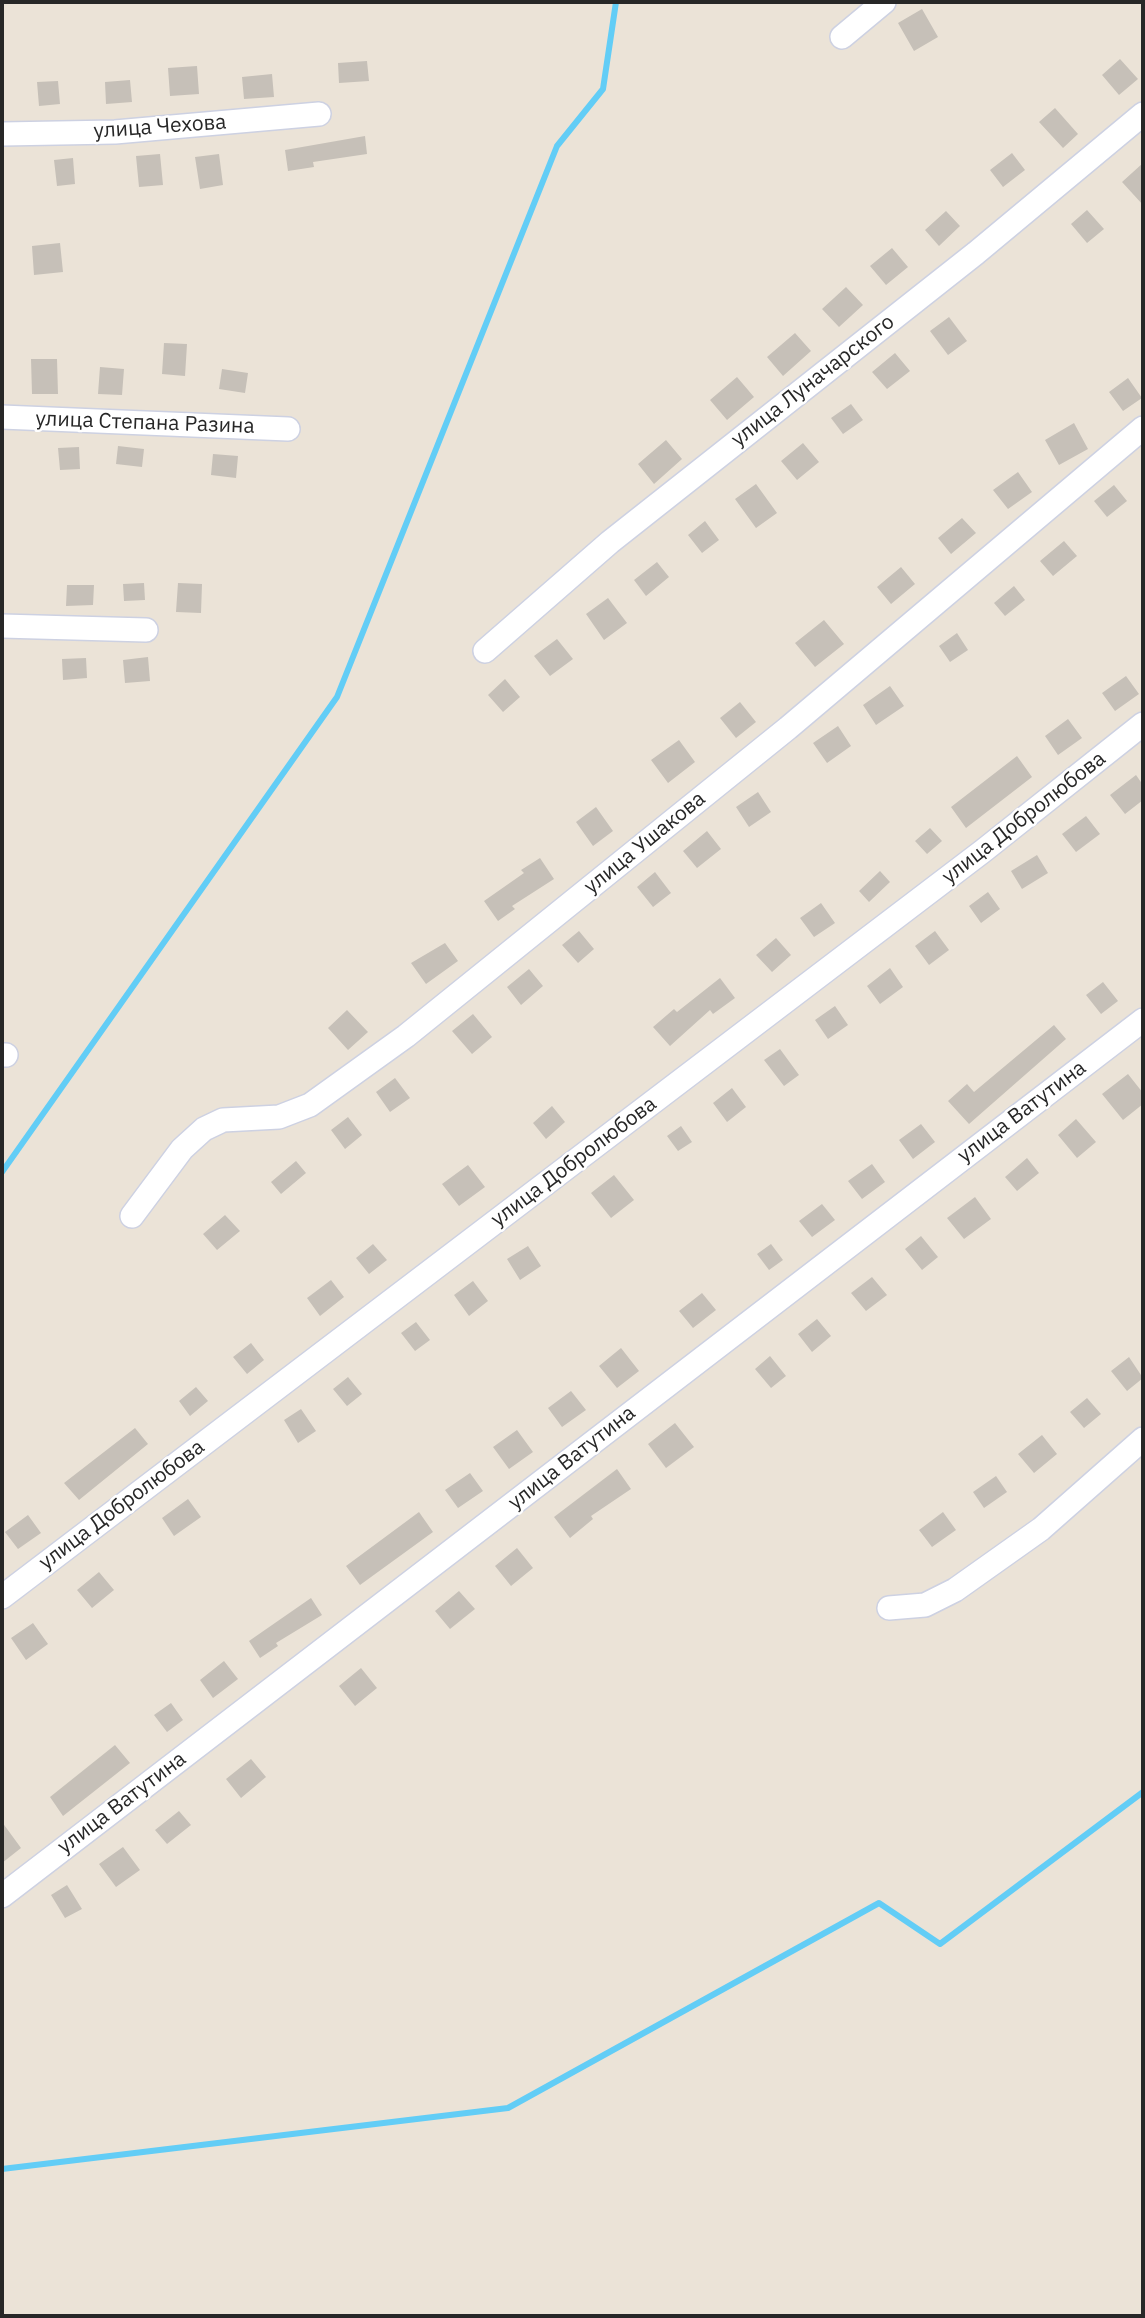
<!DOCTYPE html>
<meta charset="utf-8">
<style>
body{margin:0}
#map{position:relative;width:1145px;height:2318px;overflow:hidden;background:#ebe3d7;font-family:"IBM Plex Sans",sans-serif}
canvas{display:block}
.frame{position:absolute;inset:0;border:4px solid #272727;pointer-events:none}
</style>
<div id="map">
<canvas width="1145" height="2318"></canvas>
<div class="frame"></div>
</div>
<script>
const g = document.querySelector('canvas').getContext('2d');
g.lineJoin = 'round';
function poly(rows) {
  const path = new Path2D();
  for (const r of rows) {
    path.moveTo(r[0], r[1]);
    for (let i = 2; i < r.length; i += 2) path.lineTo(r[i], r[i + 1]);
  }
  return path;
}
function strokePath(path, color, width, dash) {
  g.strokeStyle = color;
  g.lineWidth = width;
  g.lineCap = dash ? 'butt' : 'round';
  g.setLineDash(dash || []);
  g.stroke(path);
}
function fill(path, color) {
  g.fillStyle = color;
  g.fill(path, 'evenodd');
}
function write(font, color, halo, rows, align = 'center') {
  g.font = font + ' "IBM Plex Sans",sans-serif';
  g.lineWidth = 5;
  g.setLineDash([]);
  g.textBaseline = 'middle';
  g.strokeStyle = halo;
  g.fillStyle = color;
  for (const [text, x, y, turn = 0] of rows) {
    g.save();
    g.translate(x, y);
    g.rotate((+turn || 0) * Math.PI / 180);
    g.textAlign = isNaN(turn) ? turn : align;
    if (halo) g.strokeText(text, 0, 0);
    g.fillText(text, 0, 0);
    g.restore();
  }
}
strokePath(poly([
 [2,1172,337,697,557,146,603,89,616,2],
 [2,2169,508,2108,879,1903,940,1944,1143,1792]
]), '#62cdf6', 6);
fill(poly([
 [922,9,938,37,914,51,898,23],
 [1120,59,1138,79,1119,95,1102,75],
 [367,61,369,81,339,83,338,63],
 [197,66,199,94,170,96,168,68],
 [272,74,274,97,244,99,242,77],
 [130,80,132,102,106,104,105,82],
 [58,81,60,104,39,106,37,82],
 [1055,108,1078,134,1063,148,1039,122],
 [365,136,367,154,313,162,314,167,288,171,285,150],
 [1012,153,1025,170,1003,187,990,170],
 [160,154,163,185,139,187,136,156],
 [219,154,223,185,200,189,195,157],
 [73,158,75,184,57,186,54,160],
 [1143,163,1143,205,1122,182],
 [1087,210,1104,229,1087,243,1071,224],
 [946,211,960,226,939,246,925,230],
 [60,243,63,272,34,275,32,246],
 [892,248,908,267,886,285,870,266],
 [846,287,863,305,839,327,822,309],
 [949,317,967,341,948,355,930,331],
 [795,333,811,351,783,376,767,357],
 [164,343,187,344,185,376,162,374],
 [895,353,910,371,887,389,872,372],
 [31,359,57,359,58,394,32,394],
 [100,367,124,369,122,395,98,394],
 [222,369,248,373,245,393,219,389],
 [737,377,754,397,727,420,710,400],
 [1128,378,1142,398,1123,411,1109,392],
 [851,404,863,420,843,434,831,418],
 [1074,423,1088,449,1059,465,1045,440],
 [666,440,682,459,654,484,638,464],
 [803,443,819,462,797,480,781,461],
 [118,446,144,449,142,467,116,464],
 [79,447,80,469,60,470,58,448],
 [213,454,238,456,236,478,211,475],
 [1018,472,1032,492,1008,509,993,490],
 [756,484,777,513,756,528,735,499],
 [1114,485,1127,501,1107,517,1094,501],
 [962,518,976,533,951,554,938,538],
 [705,521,719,540,702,553,688,535],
 [1064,541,1077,556,1053,576,1040,561],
 [657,562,669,577,646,596,634,580],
 [901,567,915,584,891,604,877,587],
 [144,583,145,600,124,601,123,584],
 [178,583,202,584,201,613,176,612],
 [67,585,94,585,93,605,66,606],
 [1014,586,1025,600,1005,616,994,603],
 [608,598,627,623,604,640,586,614],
 [824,620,844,644,815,667,795,643],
 [957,633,968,650,950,662,939,646],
 [557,639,573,659,550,676,534,656],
 [148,657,150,681,125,683,123,660],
 [86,658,87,678,63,680,62,659],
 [1126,676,1139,694,1115,711,1102,693],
 [505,679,520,697,503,712,488,695],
 [890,686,904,706,876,725,863,705],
 [740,702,756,722,736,738,720,718],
 [1068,719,1082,738,1058,755,1045,736],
 [838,726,851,746,827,763,813,743],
 [679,740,695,762,668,783,651,760],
 [1017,756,1032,777,966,828,951,807],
 [1136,775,1143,785,1143,800,1125,814,1110,795],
 [758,792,771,812,749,827,736,807],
 [596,807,613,831,593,846,576,822],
 [1086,816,1100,834,1076,852,1062,834],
 [930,828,942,841,927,854,915,841],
 [707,831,721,849,697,868,683,851],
 [1037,855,1048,873,1022,889,1011,871],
 [540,858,554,879,512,906,515,909,498,921,484,901,524,873,521,870],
 [880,871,890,882,869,902,859,891],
 [655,872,671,893,653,907,637,887],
 [988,892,1000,909,981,923,969,906],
 [821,903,835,923,814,937,800,918],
 [579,931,594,949,578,963,562,945],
 [935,931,949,950,929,965,915,946],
 [776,938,791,955,772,972,756,955],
 [445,943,458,961,426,984,411,963],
 [890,968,903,987,880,1004,867,986],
 [529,969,543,986,521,1005,507,987],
 [720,978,735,998,713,1014,710,1010,670,1046,653,1027,674,1009,677,1012],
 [1103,982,1118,1001,1101,1014,1086,995],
 [835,1006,848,1025,828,1039,815,1020],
 [347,1010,368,1032,348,1050,328,1028],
 [473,1014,492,1037,472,1054,452,1031],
 [1054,1025,1066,1039,969,1124,948,1101,967,1084,974,1092],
 [780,1049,799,1075,784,1086,764,1060],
 [1128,1074,1143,1093,1143,1104,1123,1120,1102,1094],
 [395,1078,410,1098,390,1112,376,1092],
 [732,1088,746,1107,727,1122,713,1103],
 [552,1106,565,1122,546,1139,533,1123],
 [348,1117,362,1135,345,1149,331,1130],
 [1076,1119,1096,1142,1077,1158,1058,1135],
 [921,1124,935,1142,913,1159,899,1140],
 [681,1126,692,1142,678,1151,667,1136],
 [1027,1158,1039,1173,1017,1191,1005,1177],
 [296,1161,306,1173,281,1194,271,1182],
 [872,1164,885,1182,862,1199,848,1181],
 [468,1165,485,1187,459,1206,442,1184],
 [614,1175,634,1200,611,1218,591,1193],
 [975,1197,991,1219,964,1239,947,1218],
 [822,1204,835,1220,812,1237,799,1221],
 [225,1215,240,1231,217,1250,203,1234],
 [921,1236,938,1257,922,1270,905,1249],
 [373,1244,387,1260,369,1274,356,1258],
 [771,1244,783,1260,769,1270,757,1254],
 [528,1246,541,1266,520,1280,507,1259],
 [872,1277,887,1295,866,1311,851,1293],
 [331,1280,344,1297,320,1316,307,1298],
 [473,1281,488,1301,469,1316,454,1295],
 [702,1293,716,1310,693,1328,679,1311],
 [817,1319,831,1336,812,1352,798,1334],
 [416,1322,430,1340,415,1351,401,1333],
 [251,1343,264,1360,247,1374,233,1357],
 [621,1348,639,1371,617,1388,599,1366],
 [770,1356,786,1376,771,1388,755,1369],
 [1129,1357,1143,1378,1127,1391,1111,1371],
 [348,1377,362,1394,347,1406,333,1389],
 [196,1387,208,1401,190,1416,179,1401],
 [571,1391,586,1410,562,1427,548,1408],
 [1087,1398,1101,1414,1084,1428,1070,1412],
 [301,1409,316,1431,298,1443,284,1420],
 [675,1423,694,1447,666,1468,648,1444],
 [135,1428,148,1444,79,1500,64,1483],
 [517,1430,533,1452,509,1469,493,1447],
 [1042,1435,1057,1454,1034,1473,1018,1454],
 [617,1469,631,1489,591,1516,593,1519,570,1538,554,1517],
 [470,1473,483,1491,458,1508,445,1490],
 [996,1476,1007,1492,984,1508,973,1492],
 [188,1499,201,1517,174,1536,162,1518],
 [419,1512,433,1532,360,1585,346,1566],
 [943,1512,956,1530,932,1547,919,1530],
 [28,1515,41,1533,18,1549,5,1532],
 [517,1548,533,1568,511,1586,495,1566],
 [99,1572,114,1590,92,1608,77,1590],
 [459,1591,475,1609,450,1629,435,1611],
 [311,1598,322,1615,276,1643,278,1646,260,1658,249,1641],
 [33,1623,48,1644,26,1660,11,1638],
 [224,1661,238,1679,213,1698,200,1680],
 [361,1668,377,1688,355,1706,339,1686],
 [171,1703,183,1720,167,1732,154,1715],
 [115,1745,130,1763,63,1816,50,1797],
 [251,1759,266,1777,241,1798,226,1779],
 [179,1811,191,1825,167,1844,155,1830],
 [2,1822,21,1848,2,1863],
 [123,1847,140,1870,116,1887,99,1864],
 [67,1885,82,1909,65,1918,51,1895]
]), '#c6c0b8');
const minor = poly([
 [842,37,884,2],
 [2,134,115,132,319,114],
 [2,417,288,429],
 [2,626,146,630],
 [485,651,610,542,976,253,1143,114],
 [2,1055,6,1055],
 [132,1216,182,1149,204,1129,223,1120,279,1117,310,1105,406,1036,788,728,1143,428],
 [2,1597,983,851,1143,724],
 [889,1608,925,1605,955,1590,1041,1529,1143,1439],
 [2,1896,1143,1020]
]);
strokePath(minor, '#cdd1e2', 26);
strokePath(minor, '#fff', 23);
write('21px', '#272727', '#fff', [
 ["улица Чехова",160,127,-4],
 ["улица Луначарского",813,381,-38],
 ["улица Степана Разина",145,423,2],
 ["улица Добролюбова",1024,818,-38],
 ["улица Ушакова",645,843,-39],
 ["улица Ватутина",1022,1112,-37],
 ["улица Добролюбова",574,1162,-37],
 ["улица Ватутина",572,1458,-38],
 ["улица Добролюбова",122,1505,-37],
 ["улица Ватутина",122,1803,-37]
]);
</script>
